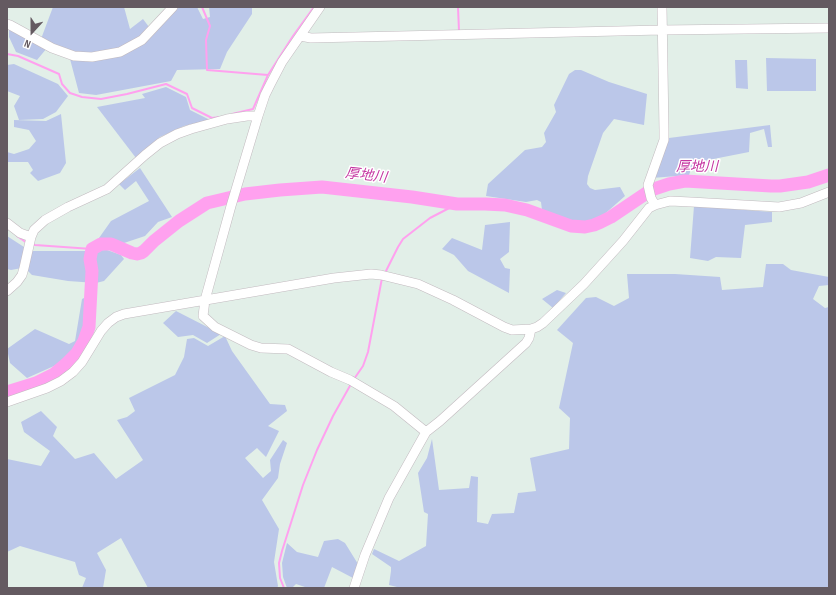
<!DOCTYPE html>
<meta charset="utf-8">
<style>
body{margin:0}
#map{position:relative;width:836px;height:595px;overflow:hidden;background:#e2efe8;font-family:"Sofia Sans Condensed",sans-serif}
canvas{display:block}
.frame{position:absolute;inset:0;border:8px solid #645a61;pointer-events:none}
.north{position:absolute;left:12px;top:12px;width:40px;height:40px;-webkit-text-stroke:3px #fff;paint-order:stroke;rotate:201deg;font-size:11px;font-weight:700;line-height:16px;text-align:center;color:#645a61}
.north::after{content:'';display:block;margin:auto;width:14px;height:18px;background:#645a61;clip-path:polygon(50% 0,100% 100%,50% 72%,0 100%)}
</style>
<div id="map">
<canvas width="836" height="595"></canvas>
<div class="frame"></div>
<div class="north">N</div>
</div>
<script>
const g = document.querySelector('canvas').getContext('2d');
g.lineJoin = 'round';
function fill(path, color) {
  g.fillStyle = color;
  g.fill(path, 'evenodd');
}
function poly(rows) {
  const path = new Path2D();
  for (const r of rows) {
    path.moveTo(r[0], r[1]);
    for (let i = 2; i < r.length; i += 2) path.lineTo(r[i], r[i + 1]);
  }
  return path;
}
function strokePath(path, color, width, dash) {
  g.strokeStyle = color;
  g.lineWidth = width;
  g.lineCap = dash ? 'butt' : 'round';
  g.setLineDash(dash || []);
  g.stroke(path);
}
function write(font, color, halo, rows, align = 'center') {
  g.font = font + ' "Sofia Sans Condensed","Noto Sans JP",sans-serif';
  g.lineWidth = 3;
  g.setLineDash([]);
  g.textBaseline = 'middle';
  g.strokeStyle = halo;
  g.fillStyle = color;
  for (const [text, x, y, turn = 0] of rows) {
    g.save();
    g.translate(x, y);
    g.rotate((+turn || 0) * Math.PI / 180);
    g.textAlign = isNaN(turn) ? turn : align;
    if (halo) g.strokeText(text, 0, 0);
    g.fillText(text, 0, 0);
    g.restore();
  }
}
fill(poly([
 [53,7,124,7,130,29,143,19,149,27,138,40,119,50,91,55,66,50,41,39],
 [178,7,197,7,203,19,210,17,209,7,252,7,252,14,227,52,220,69,177,70,171,81,96,95,79,93,70,59,94,61,158,28],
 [9,27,47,48,37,60,16,52,9,37],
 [766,58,816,59,816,91,767,91],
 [735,60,747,60,748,89,736,88],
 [14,64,58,84,68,96,56,112,43,119,19,120,14,106,20,96,7,91,7,65],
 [575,70,581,70,609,82,647,94,644,125,614,119,603,133,588,176,587,184,590,188,595,190,620,187,625,196,599,219,589,223,571,223,542,210,541,202,537,200,526,202,486,196,488,184,525,150,542,147,546,142,544,133,556,112,554,105,569,74],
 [166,87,186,97,190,110,210,120,184,126,160,137,136,158,97,107,145,98,142,94],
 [61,114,66,163,60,173,38,181,30,173,33,170,28,162,7,162,7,152,14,154,29,149,36,141,29,130,14,127,14,120,46,121],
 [770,125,772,147,768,147,764,129,750,133,749,152,693,163,689,175,652,178,669,138],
 [140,168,172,217,158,222,145,236,124,243,99,238,111,221,149,201,136,181,125,190,119,184],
 [694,206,772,212,772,222,745,225,741,258,716,257,708,261,690,258],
 [510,222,509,252,500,259,505,268,510,269,509,293,468,271,454,255,442,249,452,238,482,250,485,225],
 [7,236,24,247,22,268,11,270,7,269],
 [107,250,121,255,124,259,104,281,96,283,68,281,32,275,27,270,31,251,87,251],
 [766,264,783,264,791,270,829,277,829,285,819,286,813,299,825,308,829,307,829,588,401,588,389,585,391,571,391,567,372,554,374,549,399,561,426,546,428,514,424,512,418,473,427,458,432,439,439,490,469,488,471,476,478,477,477,522,488,524,492,514,514,513,518,493,536,491,530,458,569,449,570,418,559,408,573,343,557,330,586,298,596,297,614,306,629,298,627,274,675,274,720,277,722,290,763,287],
 [557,290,566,293,553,308,542,299],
 [86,297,88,304,85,333,78,348,63,362,27,378,10,363,7,349,35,329,69,344,75,341,82,299],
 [176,311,221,334,207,343,193,335,178,337,163,323],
 [225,336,232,351,270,404,285,405,287,411,268,426,279,431,266,457,257,448,245,458,263,478,271,471,270,460,283,440,287,443,280,464,278,478,262,500,279,529,274,562,278,586,277,588,148,588,121,538,97,553,106,570,103,588,82,588,86,578,79,575,75,562,20,546,7,552,7,459,41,466,50,451,24,432,21,422,41,411,57,427,53,436,75,459,94,453,116,479,143,460,117,420,127,417,135,411,129,398,175,375,184,357,187,339,194,338,208,346],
 [338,539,345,543,358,564,353,578,332,567,324,588,308,588,296,584,292,588,287,588,283,577,282,563,287,543,297,552,318,557,324,541]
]), '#bbc7e9');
strokePath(poly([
 [202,7,210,26,206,40,207,70,268,75,293,36,314,7],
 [458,7,459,31],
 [7,54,18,56,59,74,62,84,70,93,82,97,101,99,127,94,166,84,187,94,192,108,212,118,220,117],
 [232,114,253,109,268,75],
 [17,236,27,243],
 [31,244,35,245,92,249],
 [385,273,398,247,403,239,430,218,457,204],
 [354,379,363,366,368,352,382,278],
 [284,588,280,578,279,563,282,551,303,485,317,450,333,416,351,384]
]), '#ffa1ef', 2);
strokePath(poly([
 [7,392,36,383,54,374,66,364,77,353,84,341,89,327,92,271,90,259,92,249,101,244,111,244,132,253,137,254,141,253,144,251,154,241,179,221,207,203,245,194,280,190,322,187,412,197,457,204,485,204,505,205,527,210,571,226,585,227,594,225,601,222,611,217,651,190,669,184,685,181,771,186,780,186,808,182,829,175]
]), '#ffa1ef', 13);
const minor = poly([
 [320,7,282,62,271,83,265,95,258,116,231,206,205,300,203,316,215,327,251,345,261,348,288,349,331,372,350,380,394,406,426,432],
 [7,24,10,25,52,48,74,56,92,57,120,52,142,40,173,7],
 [300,36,311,38,662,30,829,28],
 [655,205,651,198,648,185,664,140,664,131,662,7],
 [7,223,20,233,31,237],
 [7,291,17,282,22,275,24,268,31,237,34,230,45,220,68,207,107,189,145,155,160,143,177,134,191,129,227,119,247,116,258,116],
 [7,402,47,388,61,381,73,372,82,362,101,331,108,323,116,317,124,314,334,278,371,274,381,275,418,284,453,300,504,327,512,330,531,329,537,327,543,323,584,284,623,241,649,208,655,205,670,201,691,202,779,207,801,203,829,192],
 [354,588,365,555,389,498,426,432,440,421,526,343,529,338,531,329]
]);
strokePath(minor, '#c2babf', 10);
strokePath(minor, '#fff', 9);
write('italic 14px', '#c536a1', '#fff', [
 ["厚地川",697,167],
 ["厚地川",366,176,7]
]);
</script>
